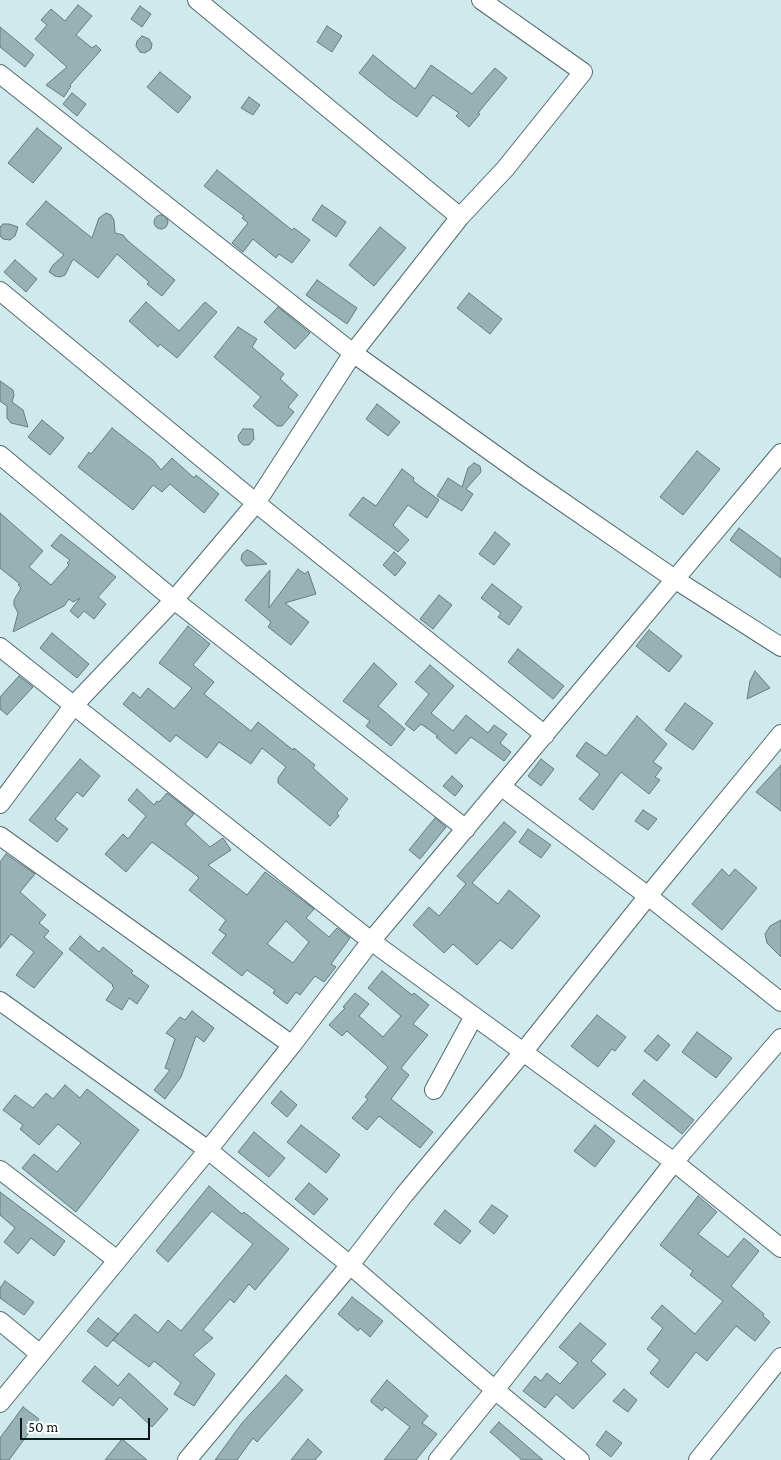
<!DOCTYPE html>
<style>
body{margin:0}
#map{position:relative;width:781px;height:1460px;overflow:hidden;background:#cfe9ec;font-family:"Crimson Pro",serif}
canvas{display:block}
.scale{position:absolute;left:20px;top:1418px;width:130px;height:22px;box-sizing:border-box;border:2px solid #0f191a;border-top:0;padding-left:6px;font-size:15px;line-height:18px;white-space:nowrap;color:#0f191a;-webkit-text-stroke:4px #fff;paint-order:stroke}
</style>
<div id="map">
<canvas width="781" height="1460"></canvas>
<div class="scale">50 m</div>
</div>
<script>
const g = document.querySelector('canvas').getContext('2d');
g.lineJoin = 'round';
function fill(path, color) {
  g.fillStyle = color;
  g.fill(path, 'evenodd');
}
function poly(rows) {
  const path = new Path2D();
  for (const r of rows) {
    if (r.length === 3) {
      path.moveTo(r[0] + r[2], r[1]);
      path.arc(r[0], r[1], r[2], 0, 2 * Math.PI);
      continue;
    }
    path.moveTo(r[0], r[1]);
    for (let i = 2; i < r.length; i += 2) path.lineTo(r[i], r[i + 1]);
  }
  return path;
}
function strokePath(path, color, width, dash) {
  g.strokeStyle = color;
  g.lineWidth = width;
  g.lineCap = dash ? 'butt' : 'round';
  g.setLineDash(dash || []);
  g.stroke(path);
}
const building = poly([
 [78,5,92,16,76,35,92,48,96,45,101,50,70,85,71,86,64,97,46,85,67,67,35,39,47,25,41,20,51,9,65,21,78,5],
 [140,6,151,14,142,27,131,19,140,6],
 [327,26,342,36,332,52,317,42,327,26],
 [0,27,34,55,25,67,0,47,0,27],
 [142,36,149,39,152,44,151,49,145,53,140,52,136,46,137,41,142,36],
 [373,55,415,89,431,65,472,94,495,68,507,78,478,113,480,114,469,127,456,116,459,113,433,95,417,117,389,97,359,73,373,55],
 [160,72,191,97,178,113,147,87,160,72],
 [72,93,86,104,77,116,63,104,72,93],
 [249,97,260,105,253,115,241,108,249,97],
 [37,128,62,148,33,183,8,163,37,128],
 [217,170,292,230,294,228,310,240,292,263,279,254,276,258,253,239,243,252,232,243,248,223,242,218,244,216,204,186,217,170],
 [46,201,92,238,99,218,106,213,111,215,114,220,115,233,123,235,128,241,175,280,162,296,147,284,149,282,117,254,98,278,73,259,65,275,60,277,55,276,49,272,53,265,64,255,26,224,46,201],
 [322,205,346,222,336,237,312,220,322,205],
 [161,222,7],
 [3,224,9,224,18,227,15,236,10,240,3,239,0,236,0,227,3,224],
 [380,227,406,248,374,286,349,265,380,227],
 [15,260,37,279,26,292,4,272,15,260],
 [317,280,357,308,347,324,306,295,317,280],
 [469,293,502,319,490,334,457,308,469,293],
 [146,302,179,331,205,302,217,312,177,358,160,344,158,347,129,321,146,302],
 [278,307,310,333,295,349,264,322,278,307],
 [238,327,257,339,252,347,284,374,280,379,298,395,288,407,294,412,282,426,277,426,253,406,261,397,214,357,238,327],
 [0,381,13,390,14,395,12,402,23,410,28,427,11,423,7,418,7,406,0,401,0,381],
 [377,404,400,422,388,436,366,419,377,404],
 [42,420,64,438,50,455,28,437,42,420],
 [112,428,153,460,161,470,172,458,194,478,196,475,219,494,204,513,170,484,162,492,153,485,133,510,78,467,89,452,91,454,112,428],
 [243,429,253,429,254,439,249,445,243,445,239,441,238,436,243,429],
 [697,451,720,469,683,515,660,497,697,451],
 [474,463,480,466,481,472,466,489,473,494,462,511,437,496,448,478,462,487,468,468,474,463],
 [402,469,414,478,413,481,439,500,427,518,408,505,393,525,409,540,398,552,349,515,363,497,376,506,402,469],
 [0,513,43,551,29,567,51,585,69,565,67,563,70,560,51,546,61,534,116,577,98,597,106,604,94,619,84,611,78,618,70,611,80,598,73,602,69,599,64,606,13,632,18,613,14,605,14,600,21,588,18,585,20,584,0,568,0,513],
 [739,528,781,559,781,578,730,540,739,528],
 [495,532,510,544,494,565,479,554,495,532],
 [247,550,252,552,267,564,246,566,241,560,242,554,247,550],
 [394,552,406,563,395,576,383,565,394,552],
 [298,569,305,574,308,571,316,594,285,603,309,622,291,645,268,627,271,622,245,600,270,570,269,608,298,569],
 [492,584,522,607,509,625,498,617,501,613,481,598,492,584],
 [439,595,452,605,433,629,420,619,439,595],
 [188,626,210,644,193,665,214,682,204,694,251,731,258,722,293,750,294,748,315,765,313,768,348,799,337,813,339,816,330,826,278,783,278,778,286,767,262,748,251,764,219,742,207,758,176,735,170,742,123,704,133,692,140,698,148,688,174,709,192,688,159,663,188,626],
 [649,630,682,656,669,672,636,646,649,630],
 [52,633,89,664,77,678,40,648,52,633],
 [518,649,564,686,553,699,508,662,518,649],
 [374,663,397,684,378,706,405,729,391,746,366,726,370,721,343,701,374,663],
 [430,665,454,686,431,713,453,731,466,715,488,733,494,725,507,734,500,743,511,752,504,761,471,737,456,754,436,737,438,736,421,724,414,731,405,724,429,694,415,682,430,665],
 [755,671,770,688,747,699,750,681,755,671],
 [19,676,33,687,7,715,0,709,0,697,19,676],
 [685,703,713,723,693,750,665,730,685,703],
 [637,716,667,744,653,762,662,768,655,777,660,780,649,794,621,772,593,810,579,799,600,774,576,756,586,742,606,756,637,716],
 [80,759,100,776,83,797,77,792,55,819,68,829,57,842,29,820,80,759],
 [541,759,554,769,541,786,528,776,541,759],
 [781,765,781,811,756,792,781,765],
 [452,776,463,786,455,796,443,786,452,776],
 [137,789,154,805,157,801,159,802,167,793,194,814,185,824,210,847,223,838,231,850,208,865,247,895,265,872,314,909,306,918,329,937,337,928,350,938,331,964,336,967,324,982,315,976,300,995,296,992,287,1004,273,993,275,990,247,970,242,976,212,953,226,935,219,930,226,920,189,890,199,878,196,875,152,842,126,872,105,854,123,834,128,839,146,816,128,800,137,789],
 [286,921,309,942,293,963,267,944,286,921],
 [643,810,657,819,648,830,635,821,643,810],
 [435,818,446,827,420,859,409,850,435,818],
 [504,822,516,832,472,883,498,904,509,890,540,916,512,949,500,940,477,965,453,944,444,953,413,925,429,907,439,916,466,884,457,876,504,822],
 [528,829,551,845,541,858,519,842,528,829],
 [6,854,35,874,20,892,46,915,39,923,49,931,44,937,63,953,34,988,16,975,34,952,11,934,0,948,0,862,6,854],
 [722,869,729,876,735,869,757,888,722,930,692,904,722,869],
 [781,920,781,957,767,943,765,934,770,926,781,920],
 [80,936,99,952,103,947,133,971,131,973,149,986,137,1004,129,998,122,1010,106,1000,114,988,112,986,113,985,69,949,80,936],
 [382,971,412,995,414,993,429,1005,413,1024,428,1035,401,1068,409,1075,391,1099,433,1132,420,1148,379,1116,367,1130,352,1118,368,1099,365,1097,388,1067,347,1031,342,1036,329,1025,345,1008,343,1007,355,993,369,1004,359,1016,383,1037,401,1016,368,988,382,971],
 [192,1011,214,1028,204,1042,196,1036,181,1077,165,1099,154,1090,170,1070,165,1068,175,1039,166,1033,180,1017,185,1020,192,1011],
 [597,1015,626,1037,615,1051,612,1049,598,1067,571,1046,597,1015],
 [697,1032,732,1058,716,1078,682,1052,697,1032],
 [658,1035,670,1045,657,1061,644,1051,658,1035],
 [644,1080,694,1120,682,1134,632,1094,644,1080],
 [65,1085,80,1098,87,1089,139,1130,76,1212,22,1168,34,1154,57,1172,81,1143,58,1124,39,1145,20,1129,23,1125,3,1110,15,1095,33,1108,46,1093,53,1099,65,1085],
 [281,1091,297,1105,287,1117,271,1103,281,1091],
 [301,1125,340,1155,326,1173,287,1142,301,1125],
 [595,1125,615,1141,595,1167,574,1151,595,1125],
 [254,1132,285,1158,269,1177,238,1152,254,1132],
 [309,1183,328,1199,314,1215,295,1199,309,1183],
 [209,1186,242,1214,244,1212,289,1249,255,1290,249,1284,234,1303,230,1299,203,1330,213,1338,193,1355,215,1374,194,1406,174,1394,181,1383,154,1361,149,1367,113,1340,135,1314,158,1333,168,1320,181,1331,253,1244,212,1211,168,1262,156,1251,209,1186],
 [0,1192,65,1241,54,1256,31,1238,18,1254,4,1242,15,1228,0,1215,0,1192],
 [698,1196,717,1212,698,1234,728,1257,744,1238,759,1251,731,1286,764,1314,763,1316,770,1322,755,1341,736,1326,707,1361,696,1352,668,1388,650,1373,660,1360,647,1349,663,1328,651,1318,662,1305,695,1334,723,1301,690,1275,693,1271,660,1245,698,1196],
 [492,1205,508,1216,494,1234,479,1222,492,1205],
 [445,1210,471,1231,460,1244,434,1224,445,1210],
 [5,1281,34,1302,24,1315,0,1298,0,1288,5,1281],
 [352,1297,383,1321,370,1337,360,1328,358,1331,338,1314,352,1297],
 [98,1318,118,1334,107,1347,87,1331,98,1318],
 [580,1323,606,1344,591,1361,606,1374,573,1409,556,1394,545,1408,523,1391,535,1376,541,1381,547,1373,560,1384,578,1363,559,1347,580,1323],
 [95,1366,118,1386,129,1373,168,1409,152,1427,120,1397,113,1406,82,1381,95,1366],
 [286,1375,303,1390,257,1442,253,1438,237,1460,215,1460,242,1423,286,1375],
 [387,1380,428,1416,422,1423,437,1434,416,1460,384,1460,410,1427,385,1407,382,1411,371,1402,371,1400,387,1380],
 [624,1389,637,1400,628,1412,613,1401,624,1389],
 [23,1407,39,1419,9,1460,0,1460,0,1438,23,1407],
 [499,1422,543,1460,522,1460,490,1432,499,1422],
 [606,1431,622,1443,611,1457,596,1445,606,1431],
 [122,1439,147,1460,105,1460,122,1439],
 [308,1439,322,1452,315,1460,291,1460,308,1439]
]);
fill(building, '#98b1b5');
strokePath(building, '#657c7f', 1);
const minor = poly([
 [197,0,460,217],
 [0,74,353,353,525,476,676,580,781,647],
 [0,291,256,503,545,735],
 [0,455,174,600,466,829],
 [0,647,371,941,674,1162,781,1248],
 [502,787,648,896,781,1002],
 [0,804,74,705,174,600,256,503,353,353,460,217,505,169,583,72,481,0],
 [0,836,292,1045],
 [0,1001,208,1150,350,1265,495,1390,580,1460],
 [434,1090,474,1016],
 [0,1170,117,1260],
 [0,1321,40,1354],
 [0,1403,208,1150,292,1045,371,941,781,453],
 [187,1460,350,1265,404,1195,524,1051,648,896,781,734],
 [438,1460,495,1390,674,1162,781,1038],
 [698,1460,781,1357]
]);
strokePath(minor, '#546b6e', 20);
strokePath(minor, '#fff', 18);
</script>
